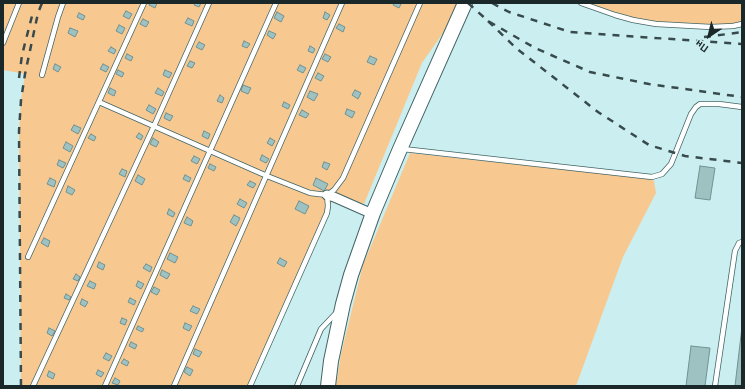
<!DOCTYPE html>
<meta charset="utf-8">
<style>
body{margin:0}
#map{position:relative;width:745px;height:389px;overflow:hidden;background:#cbeff1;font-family:"Alegreya Sans",sans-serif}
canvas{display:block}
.frame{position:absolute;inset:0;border:4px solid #1a2829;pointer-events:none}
.north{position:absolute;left:689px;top:16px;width:40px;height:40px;-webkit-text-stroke:3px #cbeff1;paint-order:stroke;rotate:215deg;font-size:11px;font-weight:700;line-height:16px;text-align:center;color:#1a2829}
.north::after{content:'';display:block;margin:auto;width:14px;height:18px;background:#1a2829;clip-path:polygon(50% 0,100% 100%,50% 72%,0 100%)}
</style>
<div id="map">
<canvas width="745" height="389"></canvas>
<div class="frame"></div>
<div class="north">Пн</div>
</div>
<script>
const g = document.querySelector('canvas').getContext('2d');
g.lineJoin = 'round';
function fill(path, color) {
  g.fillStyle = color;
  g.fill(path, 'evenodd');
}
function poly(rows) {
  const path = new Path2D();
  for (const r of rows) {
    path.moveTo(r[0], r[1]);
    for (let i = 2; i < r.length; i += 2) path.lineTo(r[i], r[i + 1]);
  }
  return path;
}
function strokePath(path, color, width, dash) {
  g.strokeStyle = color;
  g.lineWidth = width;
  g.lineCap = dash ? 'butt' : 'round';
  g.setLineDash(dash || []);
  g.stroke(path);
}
fill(poly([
 [3,3,464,3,422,63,364,204,335,194,252,386,21,386,19,131,21,100,25,74,3,70],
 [581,3,742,3,742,24,711,27,633,20],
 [410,153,652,179,654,181,656,193,623,257,576,386,336,386,341,354,363,265]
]), '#f7c990');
const building = poly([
 [150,3,157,3,155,8,149,5,150,3],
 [195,3,201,3,199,7,194,5,195,3],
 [394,3,399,3,401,4,399,8,393,5,394,3],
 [126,11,132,14,129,19,123,16,126,11],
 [277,12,284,16,281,22,274,18,277,12],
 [325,12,330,15,327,20,323,18,325,12],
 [79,13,85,16,83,20,77,17,79,13],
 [188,18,194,21,192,26,185,23,188,18],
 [143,19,149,22,146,27,140,24,143,19],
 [339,24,345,27,343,32,336,28,339,24],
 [119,25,125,28,122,34,116,31,119,25],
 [70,28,78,31,75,37,68,33,70,28],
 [269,31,276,34,273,39,267,35,269,31],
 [244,41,250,44,247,48,242,46,244,41],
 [199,42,205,45,202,50,196,47,199,42],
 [310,46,315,49,313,53,308,51,310,46],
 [111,47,116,50,114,54,108,51,111,47],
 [127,54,133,57,131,61,125,58,127,54],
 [325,54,331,57,328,62,322,59,325,54],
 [370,56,377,59,374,65,367,62,370,56],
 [190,61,195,63,192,68,187,66,190,61],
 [55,64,61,67,58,72,53,69,55,64],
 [103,64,109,67,106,72,100,69,103,64],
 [300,65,306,68,303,73,297,70,300,65],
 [118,70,124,73,122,77,116,74,118,70],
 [165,70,172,73,169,78,163,75,165,70],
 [318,73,324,76,321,81,315,78,318,73],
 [243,85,251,88,248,94,241,91,243,85],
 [110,88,116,91,114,96,108,93,110,88],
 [158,88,164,92,162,96,155,93,158,88],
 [355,90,361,93,358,99,352,95,355,90],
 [310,91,318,94,314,101,307,97,310,91],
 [220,95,224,98,222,103,217,101,220,95],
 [284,102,290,105,288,109,282,106,284,102],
 [149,105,156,109,153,114,146,110,149,105],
 [347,109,355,112,352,118,345,114,347,109],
 [302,110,309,114,306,118,299,115,302,110],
 [166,113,173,116,170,121,164,118,166,113],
 [74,125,81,128,78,134,71,130,74,125],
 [204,131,210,134,208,139,202,136,204,131],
 [139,133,143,136,141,140,136,137,139,133],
 [91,134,96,137,94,141,88,138,91,134],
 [153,138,159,142,156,147,150,144,153,138],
 [270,138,275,141,272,146,267,143,270,138],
 [66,142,73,146,70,152,63,148,66,142],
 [262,155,269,159,266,163,260,160,262,155],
 [194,156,200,159,197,164,191,161,194,156],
 [59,160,66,163,63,168,57,165,59,160],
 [324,162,330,164,327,170,322,167,324,162],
 [210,164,216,167,214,171,208,168,210,164],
 [700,166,715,168,710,200,695,198,700,166],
 [122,169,127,171,125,177,119,174,122,169],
 [138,175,145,179,142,185,135,181,138,175],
 [185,175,191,178,189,182,183,179,185,175],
 [50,178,56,181,54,187,47,184,50,178],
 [316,178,328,184,324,191,313,185,316,178],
 [250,181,256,184,253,188,247,185,250,181],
 [68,186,75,190,72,195,66,192,68,186],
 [240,199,247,203,244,208,237,204,240,199],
 [299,201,309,206,305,214,295,209,299,201],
 [169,209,175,213,173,217,167,214,169,209],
 [234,215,240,218,236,226,230,222,234,215],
 [187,217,193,221,191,226,184,223,187,217],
 [44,238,50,241,48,247,41,243,44,238],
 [170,253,178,257,175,263,167,259,170,253],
 [280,258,287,262,284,267,277,263,280,258],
 [99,262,105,265,103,270,97,267,99,262],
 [146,264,152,267,150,272,143,268,146,264],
 [162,270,170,274,167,279,160,275,162,270],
 [76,274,80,277,78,281,73,279,76,274],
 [90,281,96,284,94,289,87,286,90,281],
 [138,281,144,284,141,289,136,286,138,281],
 [154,287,160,290,157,295,151,292,154,287],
 [66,294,71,297,69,300,64,298,66,294],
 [130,298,136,301,134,305,128,302,130,298],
 [82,299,88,302,85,307,80,304,82,299],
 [193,306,200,309,197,314,190,311,193,306],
 [122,318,127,320,125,325,120,323,122,318],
 [185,323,192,326,189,331,183,328,185,323],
 [138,326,144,329,142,332,136,329,138,326],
 [742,327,742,386,735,386,742,327],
 [49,328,55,331,52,336,47,333,49,328],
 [131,342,137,345,135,349,129,346,131,342],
 [691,346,710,348,705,386,686,386,691,346],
 [195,349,202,352,199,357,193,354,195,349],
 [106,353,112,356,109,361,103,358,106,353],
 [124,359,129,362,127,366,121,363,124,359],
 [187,367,193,370,190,376,184,372,187,367],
 [98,370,104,373,101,377,96,374,98,370],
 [49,371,55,374,53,379,47,376,49,371],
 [115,378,120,381,118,385,112,383,115,378]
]);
fill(building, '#9ec1c2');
strokePath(building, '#709293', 1);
const service = poly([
 [581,3,615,15,633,20,656,24,711,27,733,26,742,24],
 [3,43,19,3],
 [42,75,58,17,63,3],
 [99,102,267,176,310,193,327,195,334,190,343,178,420,3],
 [403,149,652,177,662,174,671,164,691,114,696,107,700,104,719,104,742,107],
 [28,257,144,3],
 [33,386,154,126,209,3],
 [105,386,276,3],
 [174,386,342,3],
 [250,386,327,213,328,206,327,195],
 [297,386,321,329,338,311],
 [715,386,735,251,739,243,742,242]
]);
const minor = poly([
 [327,195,334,197,368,212,373,213]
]);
const primary = poly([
 [328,386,331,361,343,304,351,275,373,213,400,149,465,3]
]);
strokePath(service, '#436465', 6);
strokePath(minor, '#436465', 11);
strokePath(primary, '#436465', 16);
strokePath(service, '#fff', 4.5);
strokePath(minor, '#fff', 9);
strokePath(primary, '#fff', 14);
strokePath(poly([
 [468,3,488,21,535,48,590,72,649,84,742,97],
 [492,3,509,12,570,32,742,44],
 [488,21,516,48,598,112,649,145,685,156,742,163],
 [704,37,713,36,742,32],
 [19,78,22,55,33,12],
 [21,386,19,131,21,100,25,74,38,13,42,3]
]), '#384a4b', 2.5, [7, 7]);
</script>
